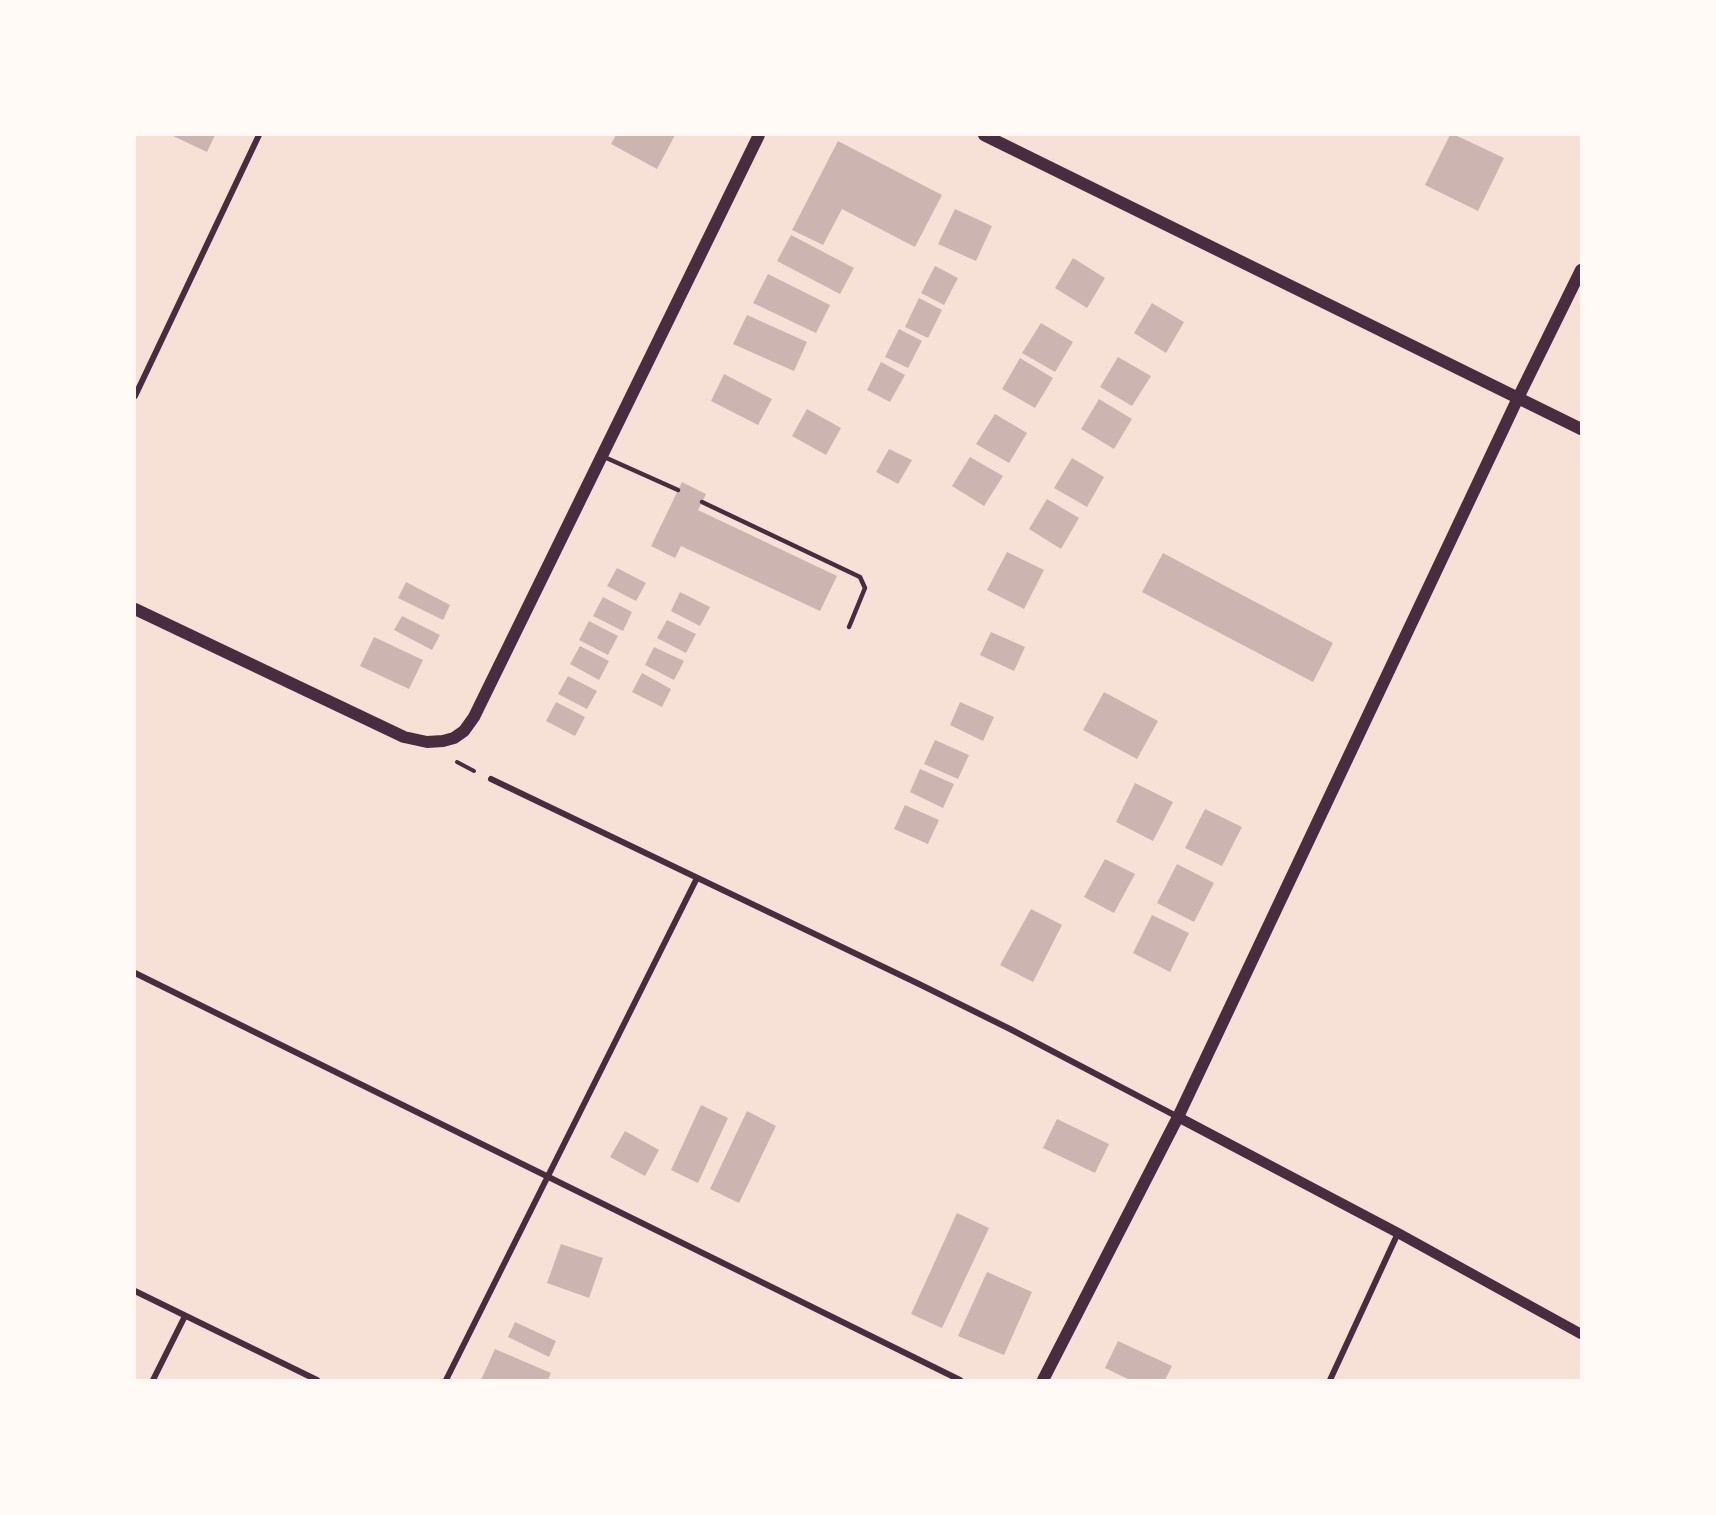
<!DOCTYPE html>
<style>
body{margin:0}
#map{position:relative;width:1716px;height:1515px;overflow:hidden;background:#f7e1d7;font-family:"Open Sans",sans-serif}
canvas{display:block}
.frame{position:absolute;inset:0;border:136px solid #fffaf5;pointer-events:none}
</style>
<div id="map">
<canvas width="1716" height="1515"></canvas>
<div class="frame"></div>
</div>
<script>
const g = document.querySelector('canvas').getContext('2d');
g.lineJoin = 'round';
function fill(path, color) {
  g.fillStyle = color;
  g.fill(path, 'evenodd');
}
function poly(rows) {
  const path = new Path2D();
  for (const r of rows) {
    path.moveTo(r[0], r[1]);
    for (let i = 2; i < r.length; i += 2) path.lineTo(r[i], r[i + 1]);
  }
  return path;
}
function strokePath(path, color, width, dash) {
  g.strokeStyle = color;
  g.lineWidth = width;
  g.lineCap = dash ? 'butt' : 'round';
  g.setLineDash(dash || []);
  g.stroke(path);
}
fill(poly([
 [171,135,215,135,207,152],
 [616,135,675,135,657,169,611,144],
 [1450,135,1455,135,1504,158,1478,211,1425,185],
 [838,141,942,195,915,247,842,209,823,245,792,230],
 [955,209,992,226,976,261,938,244],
 [791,235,854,268,840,294,777,261],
 [1073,258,1105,278,1087,308,1055,288],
 [935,266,958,278,944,305,921,293],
 [768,274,830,305,816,333,753,303],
 [919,298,942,310,928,338,905,327],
 [1152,303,1184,322,1166,353,1134,333],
 [747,315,807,342,794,371,733,344],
 [1041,323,1073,342,1055,372,1022,353],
 [899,329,922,341,908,368,885,357],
 [1118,357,1151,376,1132,406,1100,387],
 [1020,358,1053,378,1035,408,1002,389],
 [881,362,905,375,890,402,867,390],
 [724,374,772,399,758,425,711,401],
 [1099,399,1132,419,1114,449,1081,429],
 [807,409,841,428,826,455,792,436],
 [995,414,1027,433,1009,463,976,444],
 [889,449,912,460,898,484,876,472],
 [970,457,1003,476,984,506,952,486],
 [1072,458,1104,477,1087,507,1054,488],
 [682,482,706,494,698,510,837,576,820,611,681,546,675,558,651,546],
 [1047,499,1079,518,1061,549,1029,529],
 [1007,552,1044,570,1024,609,987,590],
 [1163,553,1333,643,1313,682,1142,592],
 [617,568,646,583,636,601,607,586],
 [406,582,450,605,443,620,398,598],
 [680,592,710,607,700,626,671,611],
 [603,597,632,612,623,631,593,616],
 [402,616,440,635,432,650,394,630],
 [667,620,696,634,686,653,657,638],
 [589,621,618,636,608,655,579,640],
 [991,632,1025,647,1014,671,980,655],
 [374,637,423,660,409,689,360,666],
 [580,646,609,661,599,680,570,664],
 [654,647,684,661,674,680,645,665],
 [642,673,671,689,662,707,632,692],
 [568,676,597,691,587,709,558,694],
 [1104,692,1158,721,1137,759,1083,730],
 [556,702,585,717,575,736,546,721],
 [960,702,994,717,983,741,950,725],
 [935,740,969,755,958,779,924,764],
 [920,769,954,784,943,808,910,792],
 [1135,783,1173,802,1153,841,1116,822],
 [905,805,939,820,928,844,894,829],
 [1205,809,1242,827,1222,866,1185,848],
 [1105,859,1135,874,1114,913,1084,897],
 [1177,864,1214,883,1194,922,1157,903],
 [1031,909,1062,925,1033,982,1000,965],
 [1152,915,1189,933,1170,972,1133,953],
 [701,1105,728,1118,698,1183,671,1170],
 [747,1111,776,1126,739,1203,710,1189],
 [1057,1119,1109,1144,1095,1173,1043,1148],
 [625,1131,659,1150,645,1176,610,1157],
 [957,1213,989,1228,942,1328,911,1314],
 [561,1244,603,1258,589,1298,547,1283],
 [987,1272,1032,1292,1004,1355,958,1336],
 [515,1322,556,1341,549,1357,508,1337],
 [1118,1341,1172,1366,1165,1380,1130,1380,1105,1368],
 [495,1349,551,1373,548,1380,481,1380]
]), '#ccb4b1');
strokePath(poly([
 [457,762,474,771]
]), '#4a2c40', 4);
strokePath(poly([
 [602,456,678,490],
 [702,502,860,577,865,588,849,627]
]), '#4a2c40', 4.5);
strokePath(poly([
 [135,396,259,135],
 [491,779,919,984,1010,1029,1178,1117],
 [135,973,960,1380],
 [135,1291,317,1380],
 [153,1380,185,1316],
 [446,1380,697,878],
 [1330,1380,1398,1233]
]), '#4a2c40', 6);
strokePath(poly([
 [1178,1117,1398,1233,1581,1334]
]), '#4a2c40', 10);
strokePath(poly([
 [984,135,1581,429],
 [135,609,404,737,427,742,443,741,454,738,464,731,474,717,759,135],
 [1043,1380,1178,1117,1518,398,1581,270]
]), '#4a2c40', 12);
</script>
